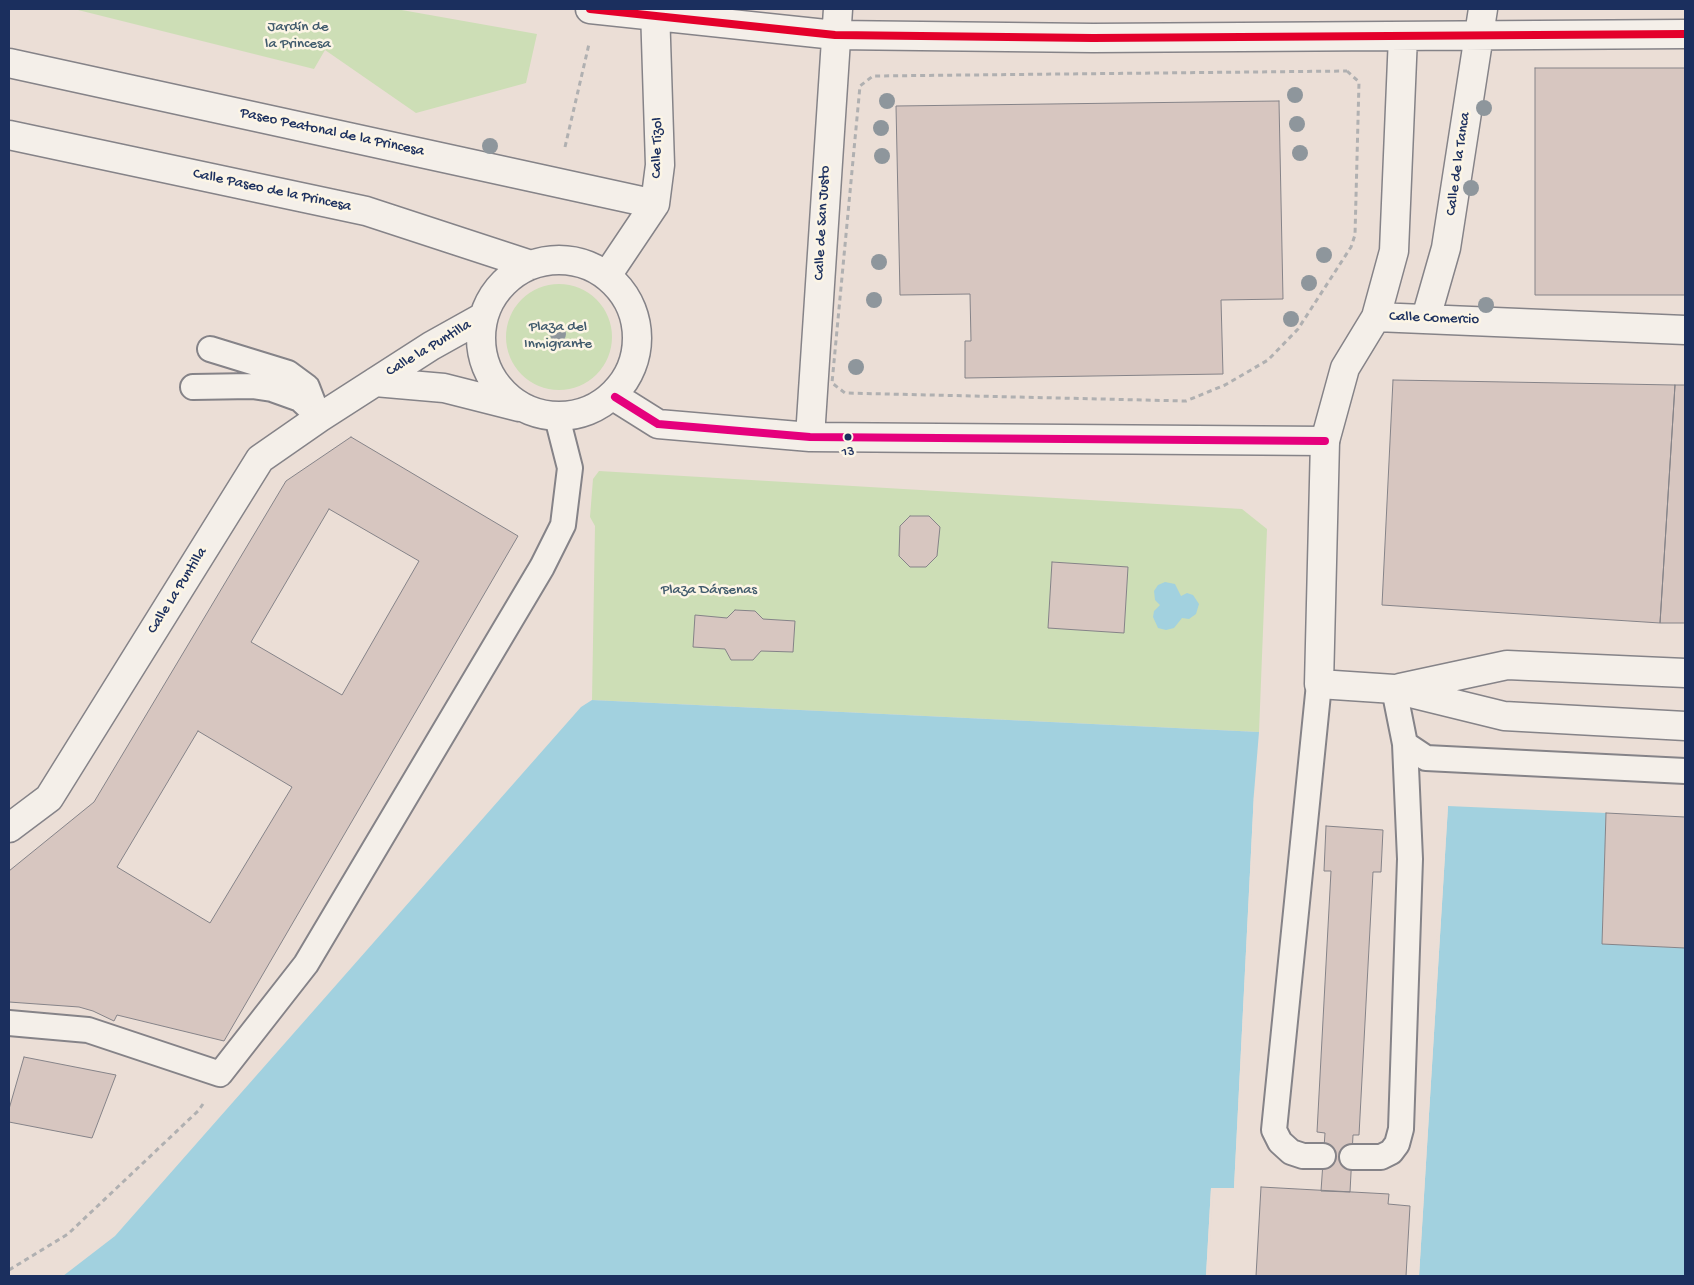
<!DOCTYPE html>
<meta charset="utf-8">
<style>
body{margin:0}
#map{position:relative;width:1694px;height:1285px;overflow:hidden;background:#ebded6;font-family:"Gochi Hand",sans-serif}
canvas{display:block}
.frame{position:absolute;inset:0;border:10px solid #1b2f5e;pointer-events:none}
</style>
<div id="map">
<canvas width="1694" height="1285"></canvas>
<div class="frame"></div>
</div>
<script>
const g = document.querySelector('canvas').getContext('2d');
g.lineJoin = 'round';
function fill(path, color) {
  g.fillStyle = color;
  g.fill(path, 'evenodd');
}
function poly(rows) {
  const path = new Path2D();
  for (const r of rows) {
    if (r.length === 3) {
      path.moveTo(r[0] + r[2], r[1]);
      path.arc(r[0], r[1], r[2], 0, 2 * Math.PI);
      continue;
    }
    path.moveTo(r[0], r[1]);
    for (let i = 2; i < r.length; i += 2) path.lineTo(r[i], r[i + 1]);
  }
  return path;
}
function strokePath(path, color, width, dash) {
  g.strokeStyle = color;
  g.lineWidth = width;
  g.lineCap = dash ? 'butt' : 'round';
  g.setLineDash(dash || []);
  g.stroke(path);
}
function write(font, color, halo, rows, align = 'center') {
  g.font = font + ' "Gochi Hand",sans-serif';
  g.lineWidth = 5;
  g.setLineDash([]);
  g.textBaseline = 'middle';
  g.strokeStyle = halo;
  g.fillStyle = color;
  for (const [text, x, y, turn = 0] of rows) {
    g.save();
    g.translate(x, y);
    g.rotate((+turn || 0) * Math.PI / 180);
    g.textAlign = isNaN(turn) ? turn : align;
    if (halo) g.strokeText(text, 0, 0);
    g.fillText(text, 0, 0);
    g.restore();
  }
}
fill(poly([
 [74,9,396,9,537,34,526,83,416,113,325,50,314,69],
 [559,337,53],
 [599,471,1242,509,1267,529,1259,732,592,700,595,526,590,517,593,479]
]), '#cddeb6');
fill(poly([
 [1165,582,1175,584,1181,596,1187,593,1193,595,1199,604,1196,614,1189,619,1182,618,1174,628,1166,630,1158,628,1153,617,1154,611,1160,605,1155,600,1154,591,1158,585],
 [592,700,1259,732,1254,793,1234,1188,1211,1188,1206,1276,63,1276,115,1236,581,707],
 [1448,806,1606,813,1602,943,1685,948,1685,1276,1419,1276]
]), '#a2d1df');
fill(poly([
 [1254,793,1257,793,1236,1189,1234,1191,1213,1191,1208,1276,1206,1276,1211,1188,1234,1188],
 [1445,806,1448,806,1419,1276,1416,1276]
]), '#ebded6');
const building = poly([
 [1535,68,1685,68,1685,295,1535,295,1535,68],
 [1279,101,1283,299,1221,300,1223,374,965,378,965,341,971,341,970,294,900,295,896,106,1279,101],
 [1393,380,1675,385,1660,623,1382,605,1393,380],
 [1675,385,1685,385,1685,623,1660,623,1675,385],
 [351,437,518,536,224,1041,117,1015,114,1021,93,1011,79,1007,9,1002,9,871,94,802,286,481,351,437],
 [329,509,419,561,342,695,251,642,329,509],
 [198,731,292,787,210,923,117,867,198,731],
 [910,516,929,516,940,527,937,556,926,567,910,567,899,556,900,526,910,516],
 [1052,562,1128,567,1124,633,1048,628,1052,562],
 [735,610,755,611,763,619,795,621,793,652,761,651,753,660,731,660,725,649,693,647,695,615,727,618,735,610],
 [1606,813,1685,817,1685,948,1602,944,1606,813],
 [1326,826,1383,830,1381,872,1373,872,1359,1135,1353,1135,1350,1192,1321,1191,1325,1133,1317,1132,1331,871,1324,871,1326,826],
 [24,1057,116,1075,92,1138,9,1122,9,1109,24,1057],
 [1261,1187,1389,1194,1388,1204,1410,1206,1406,1276,1256,1276,1261,1187]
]);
fill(building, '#d7c6c0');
strokePath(building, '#858388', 1);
const lane = poly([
 [210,349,288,373,307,387,319,418],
 [193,387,252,386,272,389,300,399,316,414],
 [1319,684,1274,1130,1280,1142,1291,1152,1303,1156,1323,1156],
 [1394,689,1405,744,1426,758,1685,771],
 [9,1023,88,1030,220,1074,306,964,542,567,563,525,570,468,557,417],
 [1352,1157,1381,1157,1391,1152,1397,1144,1401,1129,1410,859,1405,744]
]);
const street = poly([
 [590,9,835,35,1093,38,1685,34],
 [9,63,655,204],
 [9,135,366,211,531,265],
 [559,338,78],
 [608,274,655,204,660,165,655,9],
 [1376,317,1685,330],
 [1426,318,1446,248,1483,9],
 [375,382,444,388,519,407],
 [615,397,658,424,810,437,1325,441,1345,368,1376,317,1394,251,1403,36],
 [810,437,838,9],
 [9,828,49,798,260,459,319,418,431,346,483,317]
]);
const secondary = poly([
 [1325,441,1319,684,1394,689,1504,716,1685,726],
 [1400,688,1507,665,1685,673]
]);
strokePath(lane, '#858388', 28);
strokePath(street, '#858388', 31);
strokePath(secondary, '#858388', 31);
strokePath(poly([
 [1347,71,1359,82,1355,235,1351,247,1298,329,1268,360,1225,385,1186,401,845,393,832,383,860,86,873,76,1347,71],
 [565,147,589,44],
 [9,1270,68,1234,198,1111,203,1104]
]), '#b0b0b1', 3, [5, 4]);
strokePath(lane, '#f4efe9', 24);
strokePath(street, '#f4efe9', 28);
strokePath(secondary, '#f4efe9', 28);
strokePath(poly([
 [590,9,835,35,1093,38,1685,34]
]), '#e4002b', 8);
strokePath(poly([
 [615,397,658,424,810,437,1325,441]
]), '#e5007d', 8);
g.fillStyle = '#8e969c';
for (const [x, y] of [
 [1295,95],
 [887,101],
 [1484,108],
 [1297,124],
 [881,128],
 [490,146],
 [1300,153],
 [882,156],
 [1471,188],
 [1324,255],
 [879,262],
 [1309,283],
 [874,300],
 [1486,305],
 [1291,319],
 [558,334],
 [856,367]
]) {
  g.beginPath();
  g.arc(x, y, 8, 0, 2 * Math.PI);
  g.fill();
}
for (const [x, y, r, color] of [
 [848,437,4.5,"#1b2f5e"]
]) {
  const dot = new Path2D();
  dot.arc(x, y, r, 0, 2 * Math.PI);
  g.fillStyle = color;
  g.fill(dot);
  strokePath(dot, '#fcf5e5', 2);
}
write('14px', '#1b2f5e', '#fcf5e5', [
 ["13",848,453]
]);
write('15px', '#415b6d', '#fcf5e5', [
 ["Jardín de",298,28],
 ["la Princesa",298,45],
 ["Plaza del",558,328],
 ["Inmigrante",558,345],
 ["Plaza Dársenas",709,591]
]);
write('15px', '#1b2f5e', '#fcf5e5', [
 ["Paseo Peatonal de la Princesa",332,133,12],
 ["Calle Tizol",658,148,-89],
 ["Calle de la Tanca",1459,164,-82],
 ["Calle Paseo de la Princesa",272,191,12],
 ["Calle de San Justo",823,223,-87],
 ["Calle Comercio",1434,319,2],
 ["Calle la Puntilla",429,349,-31],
 ["Calle La Puntilla",178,591,-58]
]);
</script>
